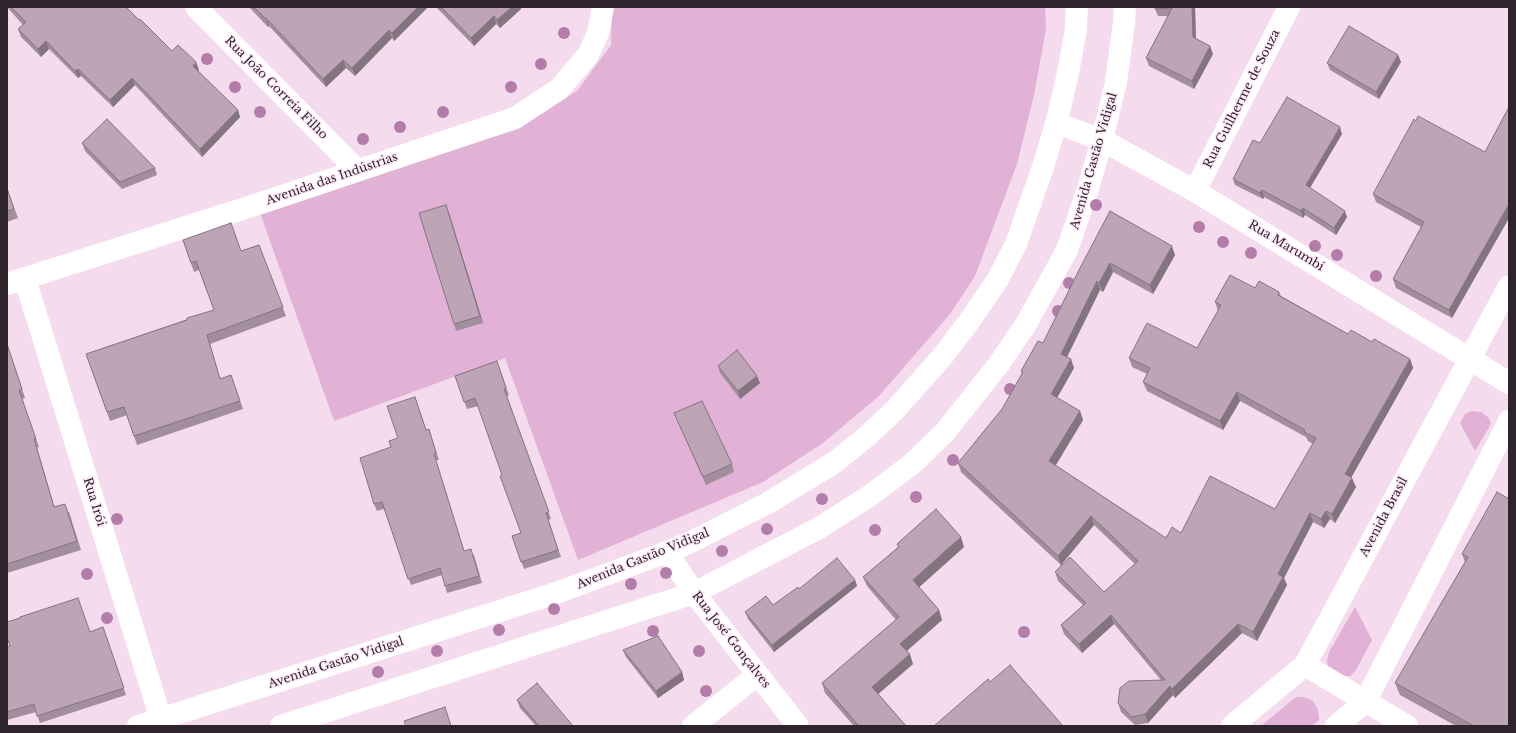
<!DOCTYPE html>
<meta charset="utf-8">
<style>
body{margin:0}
#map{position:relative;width:1516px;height:733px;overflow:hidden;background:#f4dbed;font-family:"Libre Baskerville",serif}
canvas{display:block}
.frame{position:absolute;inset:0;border:8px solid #2e252c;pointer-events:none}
</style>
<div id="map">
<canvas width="1516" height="733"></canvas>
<div class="frame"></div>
</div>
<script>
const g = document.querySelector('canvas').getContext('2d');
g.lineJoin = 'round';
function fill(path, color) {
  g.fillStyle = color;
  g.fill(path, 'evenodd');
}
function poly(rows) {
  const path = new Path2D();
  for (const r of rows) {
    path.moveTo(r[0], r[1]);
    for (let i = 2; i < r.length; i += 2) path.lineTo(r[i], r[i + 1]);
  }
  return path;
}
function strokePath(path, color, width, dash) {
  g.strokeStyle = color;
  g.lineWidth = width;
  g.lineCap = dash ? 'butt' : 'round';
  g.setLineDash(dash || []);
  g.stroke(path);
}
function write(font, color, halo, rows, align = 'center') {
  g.font = font + ' "Libre Baskerville",serif';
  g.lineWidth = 3;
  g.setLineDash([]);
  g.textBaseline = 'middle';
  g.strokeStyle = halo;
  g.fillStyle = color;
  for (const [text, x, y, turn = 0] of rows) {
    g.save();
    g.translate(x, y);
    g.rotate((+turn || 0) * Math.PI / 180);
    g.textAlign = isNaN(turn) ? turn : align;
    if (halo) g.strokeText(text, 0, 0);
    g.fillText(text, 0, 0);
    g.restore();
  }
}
fill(poly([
 [612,7,1045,7,1046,29,1034,95,1017,164,975,276,950,314,879,396,823,443,763,482,578,560,505,358,334,421,259,210,518,129,577,91,611,45],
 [1472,411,1481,412,1489,418,1491,424,1475,451,1460,423,1465,414],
 [1355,607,1372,640,1356,670,1350,676,1343,676,1328,668,1327,660,1329,652],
 [1296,697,1304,697,1313,701,1318,710,1319,720,1311,726,1261,726]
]), '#e1b1d6');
strokePath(poly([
 [196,7,357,170],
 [1056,123,1102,140,1195,191,1509,383],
 [1195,191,1289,7],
 [25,279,163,726],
 [7,284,255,205,515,118,559,89,588,55,598,33,603,7],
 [667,552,694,593,798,726],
 [1305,665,1407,726],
 [693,726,757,675]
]), '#fff', 22);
strokePath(poly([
 [138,726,556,593,667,552,691,542,768,503,835,462,866,437,893,412,942,357,968,323,998,279,1016,244,1044,164,1058,116,1068,73,1076,29,1077,7],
 [281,726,694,593,819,528,868,497,912,464,945,432,999,364,1026,324,1067,250,1088,189,1102,140,1116,82,1124,23,1125,7],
 [1232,726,1305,665,1509,286],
 [1336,726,1365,702,1509,421]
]), '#fff', 22);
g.fillStyle = '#b47da9';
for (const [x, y] of [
 [564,33],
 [207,59],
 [541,64],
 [235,87],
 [511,87],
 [260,112],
 [443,112],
 [400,127],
 [363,139],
 [1096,205],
 [1199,227],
 [1223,242],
 [1315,246],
 [1251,253],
 [1337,255],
 [1376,276],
 [1069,283],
 [1058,311],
 [1010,389],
 [953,460],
 [916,497],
 [822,499],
 [117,519],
 [767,529],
 [875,530],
 [722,551],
 [666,573],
 [87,574],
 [631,584],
 [554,609],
 [107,618],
 [499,630],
 [653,631],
 [1024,632],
 [437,651],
 [699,651],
 [378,672],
 [706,691]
]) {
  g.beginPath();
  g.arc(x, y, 6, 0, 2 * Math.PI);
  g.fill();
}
fill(poly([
 [7,7,126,7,139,20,172,51,199,70,197,71,238,110,240,117,202,157,135,85,113,107,81,76,78,78,49,49,41,57,21,37,18,29,23,25],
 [249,7,428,7,394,41,392,38,355,76,346,68,326,87,269,26,268,27],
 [436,7,520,7,521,9,500,28,496,24,474,46],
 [1195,7,1196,39,1213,54,1194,89,1149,66,1146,58,1168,16,1158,16,1155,9],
 [1398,55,1401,62,1379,99,1330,70,1327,63],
 [1509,107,1509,218,1452,318,1396,288,1393,279,1421,227,1376,202,1373,194,1485,152],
 [1342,134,1310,188,1347,217,1336,235,1305,215,1303,218,1264,197,1263,199,1235,185,1233,179,1260,143],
 [82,143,155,168,157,175,122,189,85,151],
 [7,188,18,218,7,222],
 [449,213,483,323,456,331,454,324],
 [183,240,241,251,259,245,286,316,210,344,220,379,231,375,243,409,137,445,127,415,110,421,86,354,214,310,199,270,194,272],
 [1175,255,1153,294,1113,272,1103,292,1100,290,1067,357,1074,368,1057,398,1080,411,1083,420,1055,465,1166,538,1181,533,1275,509,1313,444,1308,441,1306,437,1240,401,1223,430,1147,391,1143,382,1147,374,1132,367,1129,358,1197,348,1218,311,1215,302,1255,288,1279,292,1281,296,1348,334,1372,342,1410,359,1413,368,1351,478,1356,487,1335,523,1330,519,1324,528,1313,522,1284,578,1287,585,1257,641,1242,633,1175,698,1173,695,1148,723,1135,725,1121,712,1118,703,1161,680,1114,624,1082,653,1064,634,1061,625,1083,605,1058,581,1055,572,1061,565,961,472,958,463,1002,409,1022,374,1021,371,1043,343,1080,268],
 [1094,525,1135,564,1104,592,1062,564],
 [7,343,25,398,22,399,39,447,37,448,54,507,69,512,81,550,7,573],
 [497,361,509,395,507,396,551,519,548,520,561,557,524,569,512,536,521,533,502,475,478,406,467,409,455,376],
 [718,366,760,383,740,399,720,373],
 [674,413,732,464,734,472,706,485,677,420],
 [426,430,431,435,439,460,436,460,464,551,474,555,482,583,447,593,442,575,411,585,384,509,377,511,374,504,391,447],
 [1509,499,1509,726,1456,726,1400,695,1395,683,1465,562,1462,554],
 [897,544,964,547,919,587,939,610,942,620,907,651,913,664,878,694,906,726,854,726,825,693,822,683,896,620,867,586,863,577,898,547],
 [855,580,857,586,774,652,748,619,745,612,773,605,799,589],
 [103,627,126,695,40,723,36,712,7,720,7,647,90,632],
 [623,650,682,672,684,680,658,698,626,657],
 [517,700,573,726,536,726,520,708]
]), '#a38e9d');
fill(poly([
 [418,7,428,7,394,41,392,33],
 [512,7,520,7,521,9,500,28,497,20],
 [1192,7,1195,7,1196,45,1193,37],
 [494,16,496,24,474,46,471,38],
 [266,18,269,26,268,27,266,19],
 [389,30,392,38,355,76,352,68],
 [46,41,49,49,41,57,38,49],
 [1210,46,1213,54,1194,89,1192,81],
 [1398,55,1401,62,1379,99,1376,92],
 [343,60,346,68,326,87,323,79],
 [196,62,199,70,195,73,193,66],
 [78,69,81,76,78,78,75,71],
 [132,78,135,85,113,107,110,100],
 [238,110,240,117,202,157,200,149],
 [1340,127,1342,134,1308,191,1306,185],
 [1262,190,1264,197,1263,199,1260,193],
 [1509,204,1509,218,1452,318,1449,310],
 [446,205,449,213,483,323,480,316],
 [1303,208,1305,215,1303,218,1301,211],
 [1345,211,1347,217,1336,235,1334,228],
 [1172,246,1175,255,1153,294,1150,285],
 [1110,263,1113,272,1103,292,1099,283],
 [1097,281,1100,290,1064,363,1061,354],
 [207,335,210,344,223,388,220,379],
 [1071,359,1074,368,1054,403,1051,394],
 [1410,359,1413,368,1348,483,1345,474],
 [757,376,760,383,740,399,738,391],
 [1237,392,1240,401,1223,430,1220,421],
 [1080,411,1083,420,1053,470,1049,461],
 [34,439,37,448,57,516,54,507],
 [1352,478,1356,487,1335,523,1332,514],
 [1326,511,1330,519,1324,528,1321,519],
 [1310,513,1313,522,1284,578,1287,585,1257,641,1253,632,1278,574],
 [1091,516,1094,525,1061,565,1058,556],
 [961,537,964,547,916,590,913,580],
 [855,580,857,586,774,652,772,645],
 [939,610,942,620,904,653,900,644],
 [1111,615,1114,624,1082,653,1079,644],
 [1238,624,1242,633,1175,698,1172,689],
 [910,654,913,664,876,696,872,687],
 [682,672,684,680,658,698,656,691],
 [1170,686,1173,695,1148,723,1145,714]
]), '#847480');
const building = poly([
 [11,7,126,7,139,20,140,19,172,51,178,45,196,62,193,66,238,110,200,149,132,78,110,100,78,69,75,71,46,41,38,49,18,29,26,22,11,7],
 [254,7,418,7,392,33,389,30,352,68,343,60,323,79,266,18,266,19,254,7],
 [441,7,512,7,497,20,494,16,471,38,441,7],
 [1155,7,1192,7,1193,37,1210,46,1192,81,1146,58,1172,8,1155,9,1155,7],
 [1349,26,1398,55,1376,92,1327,63,1349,26],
 [1287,97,1340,127,1306,185,1345,211,1334,228,1303,208,1301,211,1262,190,1260,193,1233,179,1253,140,1260,143,1287,97],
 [1509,107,1509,204,1449,310,1393,279,1424,222,1373,194,1414,119,1416,121,1418,116,1485,152,1509,107],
 [107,119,155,168,120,182,82,143,107,119],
 [7,188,14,209,7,211,7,188],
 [446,205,480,316,454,324,419,213,446,205],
 [1110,211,1172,246,1150,285,1110,263,1099,283,1097,281,1061,354,1071,359,1051,394,1080,411,1049,461,1166,538,1172,527,1181,533,1210,476,1275,509,1316,438,1304,432,1305,430,1237,392,1220,421,1143,382,1150,368,1129,358,1147,323,1197,348,1221,305,1215,302,1230,275,1255,288,1259,281,1279,292,1278,295,1348,334,1351,330,1372,342,1374,339,1410,359,1345,474,1352,478,1332,514,1326,511,1321,519,1310,513,1278,574,1283,577,1253,632,1238,624,1172,689,1170,686,1145,714,1132,717,1118,703,1120,688,1129,681,1165,680,1111,615,1079,644,1061,625,1086,603,1055,572,1070,557,1104,592,1138,561,1091,516,1058,556,958,463,1002,409,1023,372,1021,371,1038,341,1043,343,1080,268,1110,211],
 [231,223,241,251,259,245,283,307,207,335,220,379,231,375,240,401,134,436,124,407,107,412,86,354,187,320,187,318,214,310,196,261,191,263,183,240,231,223],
 [7,344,22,389,19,390,36,439,34,439,54,507,65,504,77,541,7,564,7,344],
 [737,350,757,376,738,391,718,366,737,350],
 [497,361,506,388,504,389,549,512,546,513,558,550,521,562,512,536,521,533,500,476,502,475,475,398,464,402,455,376,497,361],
 [415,397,426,430,429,429,436,453,434,454,464,551,471,549,479,576,445,586,440,568,408,579,382,502,374,504,360,458,391,447,389,441,398,438,387,406,415,397],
 [702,401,732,464,703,477,674,413,702,401],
 [1497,492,1509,499,1509,726,1474,726,1395,683,1468,557,1462,554,1497,492],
 [936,509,961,537,913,580,939,610,900,644,910,654,872,687,906,726,857,726,858,725,822,683,899,617,863,577,899,547,897,544,936,509],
 [837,558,855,580,772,645,745,612,766,596,773,605,798,587,799,589,837,558],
 [78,598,90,632,103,627,124,688,37,716,34,704,7,712,7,647,10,646,7,637,7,622,20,618,20,617,78,598],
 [658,636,682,672,656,691,623,650,658,636],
 [1010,665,1063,726,934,726,988,679,990,682,1010,665],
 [537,683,573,726,539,726,517,700,537,683],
 [445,707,451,726,406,726,404,721,445,707]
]);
fill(building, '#bda5b7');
strokePath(building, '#847480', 1);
write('12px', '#2e252c', '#feeaf8', [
 ["Rua João Correia Filho",276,88,45],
 ["Rua Guilherme de Souza",1242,99,-63],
 ["Avenida Gastão Vidigal",1094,161,-74],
 ["Avenida das Indústrias",332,179,-19],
 ["Rua Marumbi",1286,246,31],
 ["Rua Irói",94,502,73],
 ["Avenida Brasil",1384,517,-62],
 ["Avenida Gastão Vidigal",643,559,-22],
 ["Rua José Gonçalves",731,640,52],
 ["Avenida Gastão Vidigal",336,663,-18]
]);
</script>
